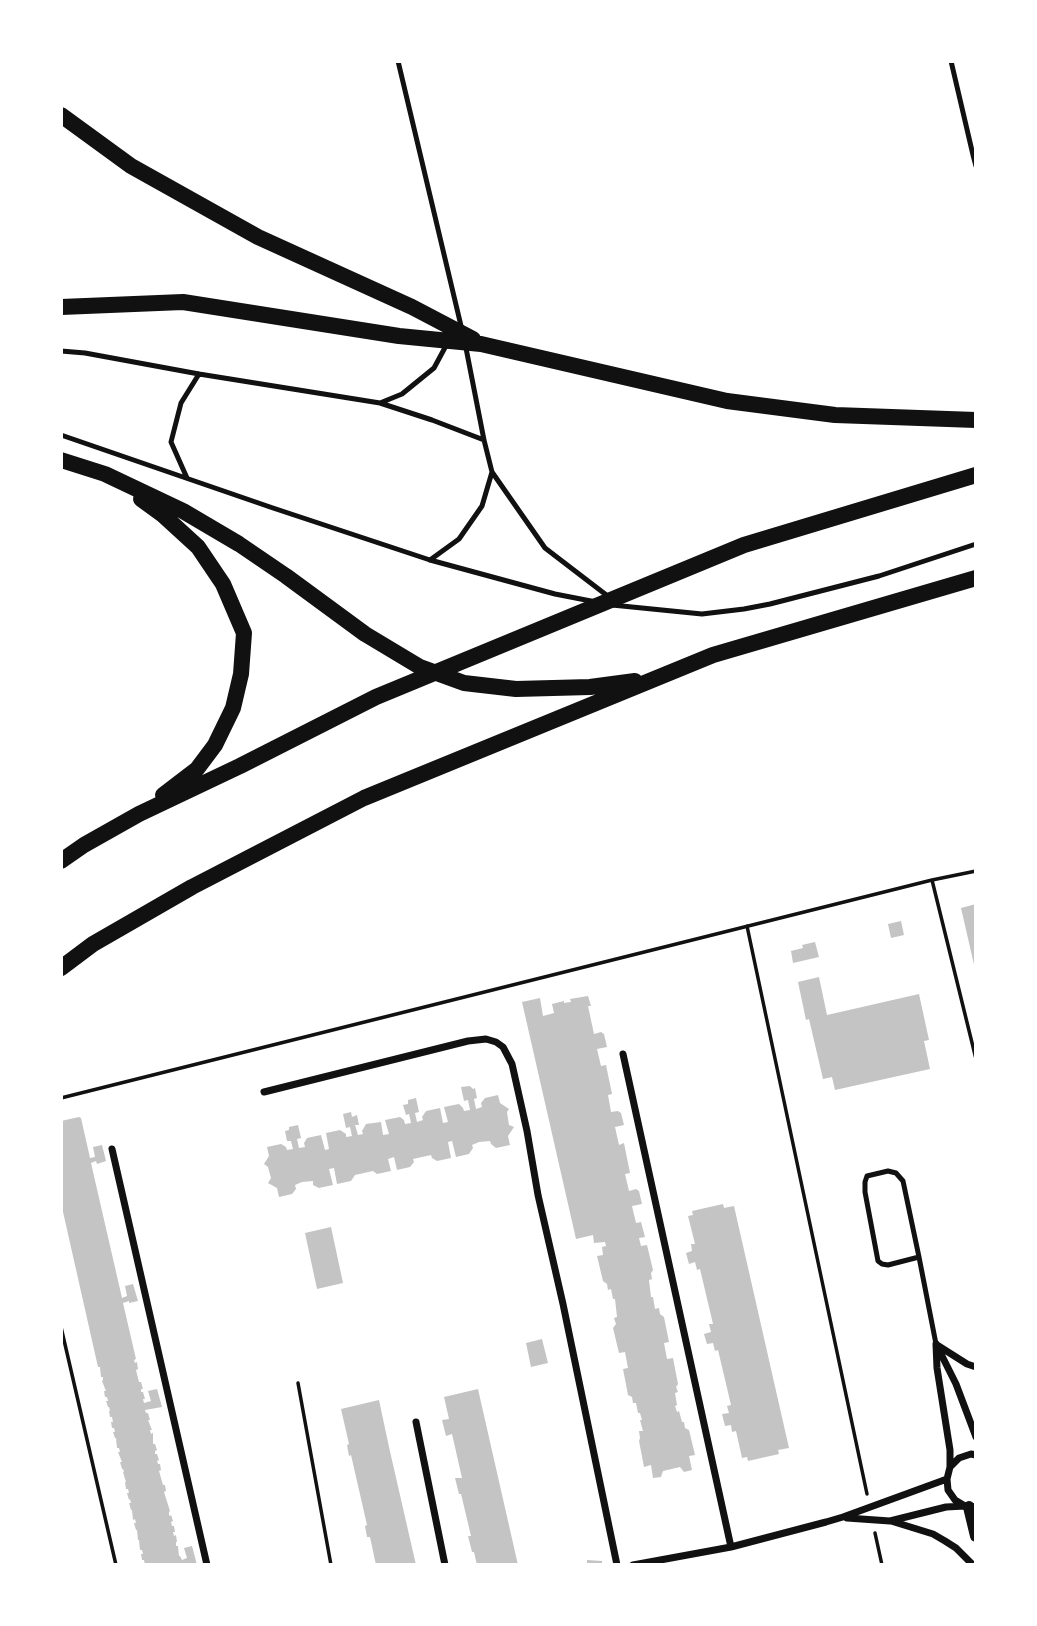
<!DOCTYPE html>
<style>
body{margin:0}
#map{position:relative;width:1037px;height:1626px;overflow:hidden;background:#fff;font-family:Helvetica,sans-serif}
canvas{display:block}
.frame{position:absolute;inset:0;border:63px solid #fff;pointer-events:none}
</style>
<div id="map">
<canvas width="1037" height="1626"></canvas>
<div class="frame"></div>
</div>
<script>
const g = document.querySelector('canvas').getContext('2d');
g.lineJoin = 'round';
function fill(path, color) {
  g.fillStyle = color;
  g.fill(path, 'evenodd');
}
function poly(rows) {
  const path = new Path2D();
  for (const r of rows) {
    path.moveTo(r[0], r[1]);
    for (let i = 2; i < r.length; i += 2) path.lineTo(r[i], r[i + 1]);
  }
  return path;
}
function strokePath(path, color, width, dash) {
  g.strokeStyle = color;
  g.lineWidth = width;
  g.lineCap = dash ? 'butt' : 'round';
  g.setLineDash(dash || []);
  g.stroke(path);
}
fill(poly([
 [976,904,976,969,975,969,961,908],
 [901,921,904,935,891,938,888,924],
 [815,942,819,957,793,963,791,951,803,948,802,945],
 [819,977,827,1015,919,994,929,1040,924,1041,930,1069,835,1090,832,1077,823,1079,809,1019,806,1020,798,982],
 [588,996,591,1006,588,1006,594,1034,601,1032,604,1034,607,1047,597,1049,601,1066,606,1065,612,1094,608,1095,611,1112,618,1111,621,1113,624,1125,615,1127,619,1145,624,1143,630,1173,625,1174,629,1191,636,1189,639,1191,642,1204,632,1206,636,1223,641,1222,645,1237,639,1238,641,1246,647,1245,653,1270,651,1273,652,1279,649,1280,651,1297,653,1297,655,1309,659,1308,660,1314,664,1317,669,1342,664,1343,667,1359,673,1358,678,1384,676,1387,678,1392,675,1393,677,1405,675,1406,677,1412,679,1411,682,1422,684,1422,685,1428,689,1430,695,1455,689,1456,692,1470,684,1472,680,1467,663,1471,661,1477,653,1478,651,1465,644,1467,639,1441,640,1438,639,1431,643,1431,640,1420,642,1420,640,1413,638,1413,636,1403,633,1403,632,1397,628,1395,623,1369,628,1368,625,1352,619,1353,613,1328,616,1324,614,1318,617,1317,615,1299,613,1299,611,1289,608,1290,607,1284,603,1281,597,1256,603,1255,602,1247,606,1246,605,1242,594,1243,593,1235,576,1239,522,1002,540,998,543,1016,554,1013,552,1004,564,1001,564,1003,571,1002,570,999],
 [470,1086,473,1089,475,1088,477,1098,474,1099,476,1109,482,1107,481,1103,485,1098,498,1095,500,1103,509,1109,507,1112,509,1125,514,1127,508,1136,510,1145,496,1148,491,1144,490,1141,479,1142,472,1145,473,1148,469,1154,456,1157,452,1141,448,1142,451,1158,437,1161,432,1158,431,1155,413,1159,414,1162,410,1167,397,1170,394,1157,388,1159,391,1171,377,1174,373,1171,355,1175,351,1181,337,1184,334,1168,329,1169,333,1185,319,1188,313,1185,313,1181,302,1182,295,1185,296,1189,292,1194,279,1197,277,1188,268,1183,271,1178,268,1167,264,1164,269,1156,267,1147,281,1144,286,1147,287,1150,293,1149,291,1141,287,1141,285,1131,289,1130,289,1127,298,1125,301,1138,297,1139,299,1148,305,1147,304,1143,307,1138,321,1135,325,1150,329,1149,326,1133,340,1130,346,1134,346,1137,352,1136,350,1127,346,1128,343,1114,351,1112,352,1117,357,1115,359,1125,355,1125,358,1135,363,1134,362,1131,366,1124,381,1122,383,1135,389,1134,385,1120,400,1117,404,1120,405,1124,411,1123,409,1114,406,1115,403,1105,408,1104,408,1100,416,1098,419,1112,415,1113,417,1122,423,1120,422,1117,426,1111,440,1108,443,1123,448,1122,444,1107,459,1104,463,1108,464,1111,470,1110,468,1100,464,1101,461,1087],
 [79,1117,81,1118,90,1158,95,1157,93,1147,102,1145,106,1161,97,1164,96,1161,91,1163,122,1298,127,1296,125,1286,133,1284,138,1301,129,1303,129,1301,123,1303,136,1359,134,1360,135,1363,137,1362,138,1369,136,1370,139,1382,141,1382,143,1389,141,1389,141,1392,143,1392,145,1399,143,1399,144,1403,151,1401,148,1391,157,1389,162,1407,145,1410,146,1413,148,1413,150,1420,148,1420,152,1430,150,1430,151,1434,153,1433,153,1444,155,1444,157,1450,155,1451,155,1454,157,1454,159,1460,157,1461,158,1464,160,1464,161,1470,159,1471,163,1485,165,1485,166,1491,164,1492,170,1511,169,1512,169,1516,171,1515,173,1521,171,1522,172,1526,174,1526,175,1532,173,1532,174,1536,176,1535,177,1542,176,1542,176,1546,178,1546,179,1556,180,1556,182,1560,187,1558,184,1548,192,1546,197,1565,145,1565,144,1560,142,1560,141,1554,143,1554,142,1550,140,1550,139,1540,138,1540,137,1530,136,1530,134,1523,136,1523,135,1519,133,1520,132,1510,131,1510,129,1503,131,1503,130,1499,129,1500,127,1493,129,1493,128,1489,126,1489,125,1482,126,1482,123,1472,124,1472,123,1469,122,1469,120,1462,122,1462,118,1452,120,1452,119,1448,117,1448,116,1438,115,1438,113,1432,115,1432,114,1428,112,1428,111,1422,113,1422,112,1417,110,1417,109,1411,110,1411,109,1407,108,1407,106,1401,108,1401,107,1397,105,1397,104,1391,106,1391,102,1381,103,1380,103,1377,101,1377,100,1367,98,1367,61,1203,61,1121],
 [723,1204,724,1208,734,1206,789,1448,778,1450,779,1454,748,1461,747,1457,742,1458,736,1431,732,1432,731,1425,725,1426,722,1414,729,1413,727,1406,731,1405,718,1350,715,1351,713,1343,707,1344,704,1334,711,1332,709,1324,713,1324,700,1269,697,1270,695,1262,689,1264,686,1253,692,1251,691,1244,695,1244,688,1216,693,1215,692,1211],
 [331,1227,343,1283,317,1289,305,1233],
 [542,1339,548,1363,531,1367,526,1343],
 [478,1389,518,1565,477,1565,474,1552,472,1552,468,1536,471,1536,462,1498,461,1494,459,1494,455,1478,462,1478,452,1434,446,1436,442,1420,449,1419,444,1397],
 [379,1400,389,1447,416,1565,376,1565,370,1537,367,1537,365,1526,367,1525,351,1455,349,1456,347,1445,349,1444,341,1409],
 [587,1560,602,1561,602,1565,587,1565]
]), '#c4c4c4');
strokePath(poly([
 [932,880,976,1059],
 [747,926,867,1494],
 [61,1098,932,880,976,871],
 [61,1327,116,1565],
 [298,1383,331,1565],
 [875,1533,882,1565]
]), '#111', 3.5);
strokePath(poly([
 [398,61,462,330],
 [951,61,973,155],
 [976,154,973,155,976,166],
 [465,343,484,440,492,472,545,548,609,597],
 [61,351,85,353,199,374,380,403,432,420,484,440],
 [380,403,402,394,434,368,448,342],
 [61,435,273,508,430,560,555,594,596,602],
 [187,478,171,442,181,403,199,374],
 [430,560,459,539,482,506,492,472],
 [612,605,702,614,744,609,770,604,879,576,976,544],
 [919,1257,888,1265,882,1264,878,1261,865,1192,865,1182,867,1176,888,1171,896,1173,903,1181,919,1257,936,1344]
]), '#111', 5);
strokePath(poly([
 [623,1054,731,1547],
 [264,1092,468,1041,486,1039,496,1042,503,1047,512,1064,527,1131,538,1195,563,1304,617,1565],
 [112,1149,207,1565],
 [936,1344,937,1368,950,1450,950,1467],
 [937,1345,967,1364,976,1367],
 [938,1348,956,1384,976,1437],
 [416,1422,445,1565],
 [976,1455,971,1454,959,1458,950,1467,947,1479,948,1490,955,1500,965,1506,976,1507],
 [847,1518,890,1521,946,1507,965,1506],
 [891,1521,933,1534,945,1541,956,1548,973,1565],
 [633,1565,731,1547,826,1522,843,1517,947,1479]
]), '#111', 7);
strokePath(poly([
 [969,1507,976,1536]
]), '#111', 12);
strokePath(poly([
 [61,115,131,166,258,237,412,307,473,339],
 [61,307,183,302,399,336,481,344,727,401,835,415,976,420],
 [61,460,105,474,183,511,239,544,286,576,365,634,420,667,464,683,516,689,590,687,635,681],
 [141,499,163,515,198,547,223,584,244,633,241,674,233,708,215,745,197,769,163,795],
 [61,861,84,845,139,814,240,766,376,697,744,545,976,475],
 [61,968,93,944,192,887,364,798,713,655,976,578]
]), '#111', 16);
</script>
